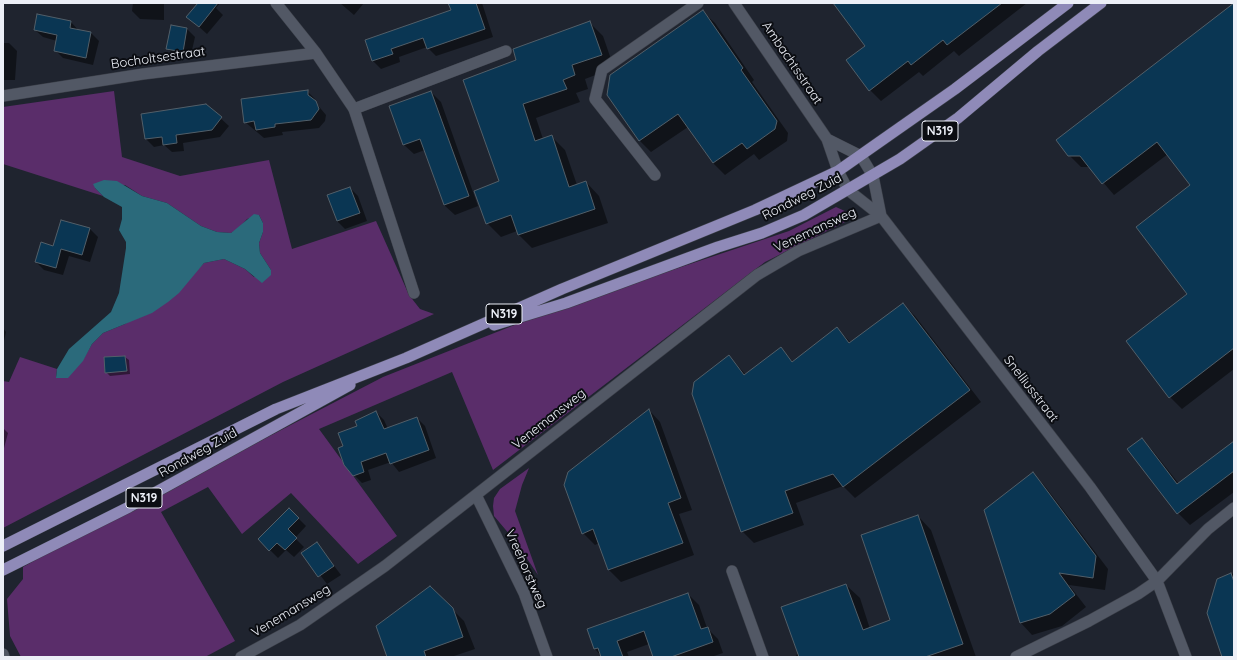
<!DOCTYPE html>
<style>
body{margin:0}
#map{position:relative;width:1237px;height:660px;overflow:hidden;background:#1f242f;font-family:Quicksand,sans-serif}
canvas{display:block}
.frame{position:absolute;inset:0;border:4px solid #eceff7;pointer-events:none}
</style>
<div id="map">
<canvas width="1237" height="660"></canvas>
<div class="frame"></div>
</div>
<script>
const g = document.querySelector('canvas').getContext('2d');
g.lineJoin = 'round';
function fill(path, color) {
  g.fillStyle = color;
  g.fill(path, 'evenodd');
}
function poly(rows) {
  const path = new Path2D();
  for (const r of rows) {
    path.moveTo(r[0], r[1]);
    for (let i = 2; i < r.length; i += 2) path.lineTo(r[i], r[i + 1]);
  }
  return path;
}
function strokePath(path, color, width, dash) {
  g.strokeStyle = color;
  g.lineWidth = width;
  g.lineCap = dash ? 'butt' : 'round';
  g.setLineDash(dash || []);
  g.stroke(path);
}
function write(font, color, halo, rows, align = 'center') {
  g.font = font + ' Quicksand,sans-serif';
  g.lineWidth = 4;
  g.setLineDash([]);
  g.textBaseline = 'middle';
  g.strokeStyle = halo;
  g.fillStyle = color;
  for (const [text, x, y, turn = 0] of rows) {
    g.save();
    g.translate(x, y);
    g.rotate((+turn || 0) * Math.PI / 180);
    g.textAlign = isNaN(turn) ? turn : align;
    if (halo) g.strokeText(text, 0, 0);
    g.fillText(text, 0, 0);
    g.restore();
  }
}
fill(poly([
 [114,91,122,157,180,176,269,160,292,249,376,221,409,295,420,309,434,314,283,382,3,528,3,381,9,382,20,357,57,369,56,377,84,358,92,344,103,333,125,324,194,273,204,263,224,259,245,269,254,277,271,270,260,253,259,243,263,232,263,223,259,215,247,219,239,228,231,233,217,232,201,226,167,203,142,196,125,185,95,188,103,196,3,164,3,107],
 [836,207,847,212,849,218,845,222,765,262,493,470,452,372,319,429,397,536,358,564,291,493,242,534,208,487,161,512,235,641,205,657,21,657,10,636,7,599,23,579,23,567,83,533,383,377,555,309,789,231],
 [529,468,522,485,515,511,538,575,516,542,494,516,493,506,494,498,500,489]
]), '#5a2d6a');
fill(poly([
 [104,180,117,181,142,196,167,203,201,226,217,232,231,233,254,214,259,215,263,223,263,232,259,243,260,253,271,270,271,275,262,283,245,269,224,259,204,263,179,293,168,302,152,313,103,333,92,344,83,361,68,378,56,378,57,369,69,349,111,312,119,293,126,248,126,242,119,230,122,219,122,207,104,197,95,188,93,184]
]), '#2b6a7b');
fill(poly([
 [133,3,164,3,164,20,140,19,132,11],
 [196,3,220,3,216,8,223,15,207,34,188,17,198,4],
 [340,3,364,3,354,15],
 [449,3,482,3,493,37,436,56,427,47,399,57,400,62,381,69,373,61,366,40,452,11],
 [834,3,1027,3,959,56,954,51,923,76,919,72,881,101,870,90,867,46],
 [1234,4,1234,369,1182,409,1170,397,1189,294,1192,186,1168,154,1114,195,1090,167,1081,167,1069,155],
 [703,12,715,23,754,80,752,82,788,133,787,141,759,160,754,154,725,175,713,163,688,127,651,152,640,141],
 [38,15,71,22,79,31,91,33,99,41,93,65,63,58,55,50,57,41,43,37,35,30],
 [589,22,603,36,614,68,585,79,588,89,576,93,580,102,536,118,543,139,551,136,565,150,577,185,586,182,599,196,608,223,532,248,519,235,517,231,501,237,487,223,500,182,517,61],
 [172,26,187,29,195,37,190,59,175,56,167,48],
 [3,43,9,43,17,51,15,80,3,80],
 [307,91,315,99,316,103,326,115,325,121,319,128,282,132,283,135,264,138,245,122],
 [431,92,441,102,478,206,455,215,444,205,425,150,414,154,403,144],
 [206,105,229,126,220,137,183,143,184,151,172,152,164,145,154,147,146,139],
 [350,188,358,196,367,221,345,229,337,221],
 [61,221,90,229,98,237,90,262,69,256,63,275,44,270,36,262,54,247],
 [903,304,915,316,981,402,855,498,843,486,796,503,804,525,754,543,742,531,693,390,697,381,729,356,746,375,781,348,793,362,837,328,851,343],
 [3,328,6,332,3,345],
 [125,357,129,360,130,374,110,376,106,372],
 [649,410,660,422,692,510,679,514,694,555,621,582,609,570,599,543,595,545,583,533],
 [376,412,384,420,388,429,417,418,425,426,436,458,399,472,391,462,368,470,371,480,362,483,354,475,344,446,358,426],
 [3,428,8,433,3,452],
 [1142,439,1153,451,1179,484,1234,442,1234,492,1190,525,1178,513,1128,449],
 [1033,474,1044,485,1108,569,1105,590,1069,585,1086,607,1062,626,1032,635,1021,623,985,510],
 [289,509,306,526,295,538,304,547,294,557,286,550,278,558,259,539],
 [918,516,931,530,976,657,795,657,846,585,860,598,870,629,892,621],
 [317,543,341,575,327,584,303,553],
 [1234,573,1234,657,1224,657,1218,579],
 [688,594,699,605,707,628,718,639,723,653,711,657,654,657,649,644,627,652,629,657,602,657,595,649],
 [452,609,464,621,475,649,451,657,388,657]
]), '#0007');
const building = poly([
 [198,3,218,3,199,27,186,17,198,3],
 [448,3,476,3,485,29,427,49,423,38,391,49,393,54,372,61,365,40,451,10,448,3],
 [833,3,1002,3,947,45,943,40,911,65,908,61,869,91,846,60,865,46,833,3],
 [1234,3,1234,348,1169,398,1126,341,1187,294,1136,227,1190,185,1157,142,1102,184,1080,156,1068,156,1056,140,1234,3],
 [703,10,743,68,741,70,777,121,775,129,747,149,742,143,713,163,678,114,639,141,607,95,610,75,703,10],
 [37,14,71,21,70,28,91,32,86,58,54,51,57,35,34,30,37,14],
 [590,21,602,55,572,65,575,75,563,80,567,89,523,104,535,141,552,135,569,187,586,181,595,209,518,235,511,215,486,224,474,191,499,181,463,80,516,60,513,49,590,21],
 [171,25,187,28,183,52,166,49,171,25],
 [308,90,308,95,316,101,319,109,311,120,275,124,275,127,256,130,254,121,244,123,241,99,308,90],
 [431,91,469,196,444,205,420,139,403,145,389,106,431,91],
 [206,104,222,117,212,130,176,135,177,143,163,145,162,137,145,139,141,114,206,104],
 [350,187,360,213,337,221,327,195,350,187],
 [61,220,90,228,82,255,61,249,56,268,35,262,41,242,53,246,61,220],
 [903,303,970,390,843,487,833,474,785,491,793,513,741,532,692,394,694,382,729,355,744,375,781,347,792,362,837,327,849,343,903,303],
 [125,356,127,371,105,373,104,357,125,356],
 [649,409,681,498,668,503,683,543,608,570,593,529,582,534,564,485,568,472,649,409],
 [376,411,384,429,417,417,429,450,390,464,386,453,361,462,364,472,353,476,344,465,338,448,343,446,338,433,357,426,355,421,376,411],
 [1142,438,1177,484,1234,441,1234,471,1177,514,1127,449,1142,438],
 [1033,472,1096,556,1093,578,1059,573,1075,595,1050,614,1020,623,984,510,1033,472],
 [289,508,299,518,288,529,297,538,285,550,277,543,269,551,258,539,289,508],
 [918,515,963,644,925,657,799,657,781,607,846,584,863,630,890,620,861,535,918,515],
 [317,542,334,566,318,577,301,553,317,542],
 [1231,573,1234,582,1234,657,1222,657,1207,613,1217,579,1231,573],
 [430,586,453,608,463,637,424,651,426,657,387,657,376,626,430,586],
 [688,593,701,629,708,627,713,642,671,657,653,657,644,631,617,641,623,657,601,657,598,648,594,649,587,629,688,593]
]);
fill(building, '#0a3653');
strokePath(building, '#525f69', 1);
const service = poly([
 [354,109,506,51],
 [655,175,595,99,602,70,698,3]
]);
const minor = poly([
 [276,3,316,53,354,109,414,293],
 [734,3,827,139,838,171,848,190,881,216,1090,487,1157,581,1186,657],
 [3,96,143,74,316,53],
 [827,139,861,156,873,176,881,216],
 [476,495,524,593,547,657],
 [732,571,763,657],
 [3,654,4,657],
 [241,657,300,625,385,566,757,275,798,251,881,216],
 [1016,657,1089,621,1138,594,1157,581,1208,529,1234,508]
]);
const primary = poly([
 [494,325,566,303,718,247,762,233,804,215,900,159,958,118,1038,51,1101,3],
 [3,546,276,409,406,358,562,289,755,210,838,171,955,89,1068,3],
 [3,570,129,507,350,385]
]);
strokePath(service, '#3b3f48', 12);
strokePath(minor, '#3b3f48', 12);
strokePath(primary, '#3b3f48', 12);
strokePath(service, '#525865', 11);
strokePath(minor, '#525865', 11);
strokePath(primary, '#8f8ab8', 11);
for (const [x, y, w] of [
 [940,131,36],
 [504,314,36],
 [144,498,36]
]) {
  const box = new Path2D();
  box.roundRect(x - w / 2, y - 10, w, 20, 3);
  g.fillStyle = '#0b0d12';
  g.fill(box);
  strokePath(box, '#eceff7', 1);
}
write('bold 12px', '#eceff7', null, [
 ["N319",940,131],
 ["N319",504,314],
 ["N319",144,498]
]);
write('13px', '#eceff7', '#0b0d12', [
 ["Bocholtsestraat",158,58,-8],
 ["Ambachtsstraat",792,63,56],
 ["Rondweg Zuid",802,197,-27],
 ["Venemansweg",815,230,-25],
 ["Snelliusstraat",1031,389,52],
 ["Venemansweg",549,419,-38],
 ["Rondweg Zuid",198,453,-29],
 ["Vreehorstweg",526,569,66],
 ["Venemansweg",291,611,-31]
]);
</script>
